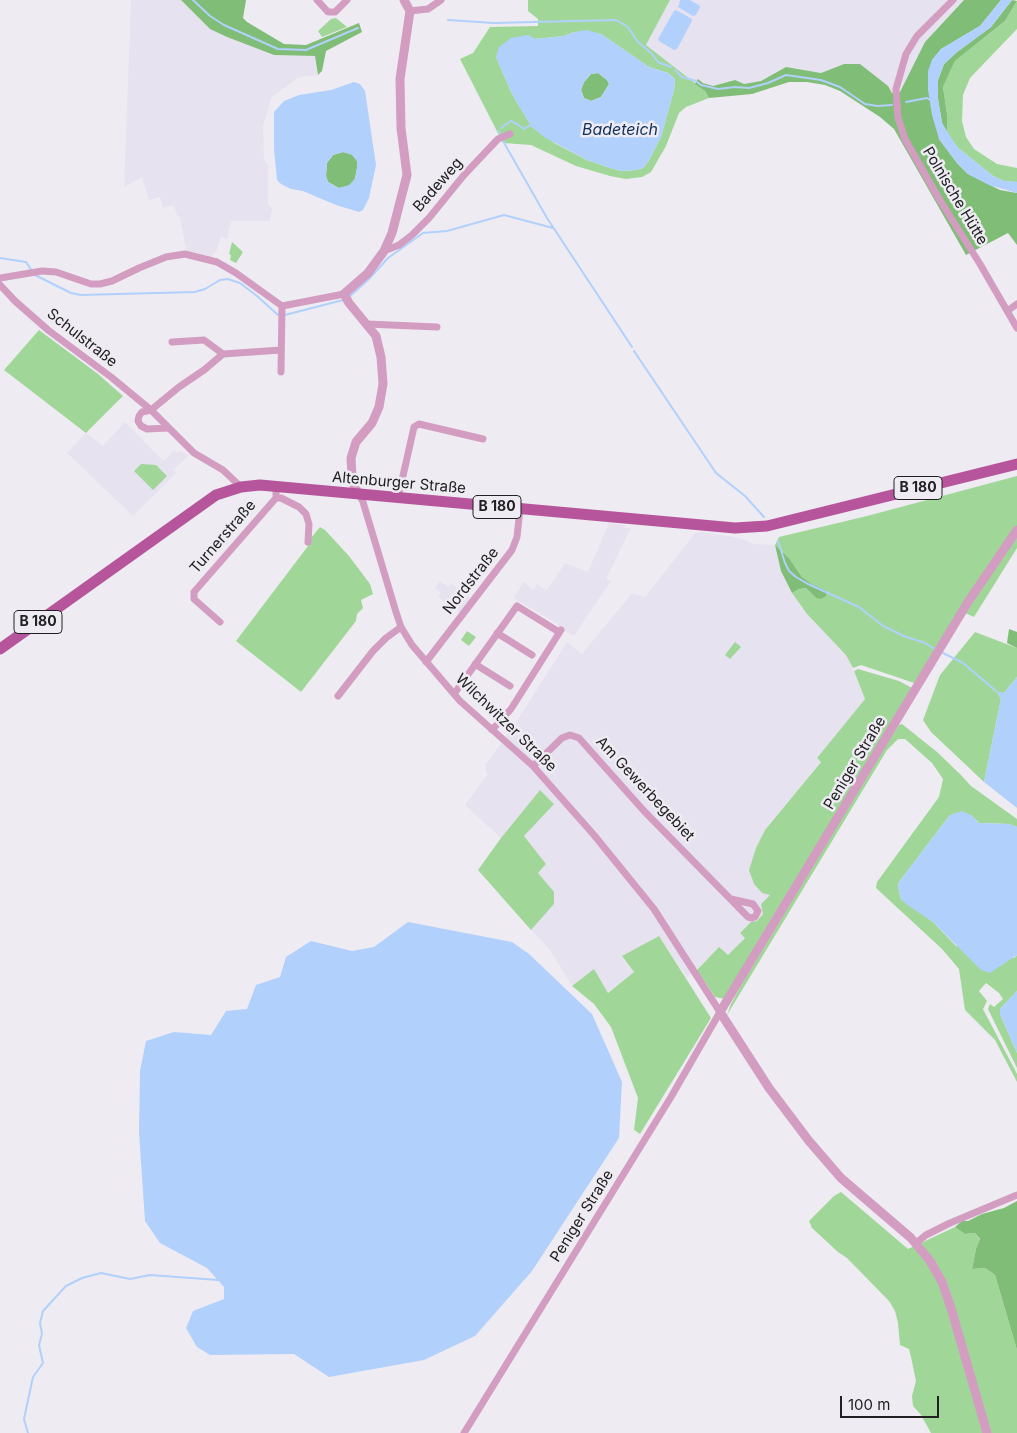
<!DOCTYPE html>
<meta charset="utf-8">
<style>
body{margin:0}
#map{position:relative;width:1017px;height:1433px;overflow:hidden;background:#eeecf2;font-family:Inter,sans-serif}
canvas{display:block}
.scale{position:absolute;left:840px;top:1396px;width:99px;height:22px;box-sizing:border-box;border:2px solid #212023;border-top:0;padding-left:6px;font-size:15px;line-height:18px;white-space:nowrap;color:#212023;-webkit-text-stroke:4px #eeecf2;paint-order:stroke}
</style>
<div id="map">
<canvas width="1017" height="1433"></canvas>
<div class="scale">100 m</div>
</div>
<script>
const g = document.querySelector('canvas').getContext('2d');
g.lineJoin = 'round';
function fill(path, color) {
  g.fillStyle = color;
  g.fill(path, 'evenodd');
}
function poly(rows) {
  const path = new Path2D();
  for (const r of rows) {
    path.moveTo(r[0], r[1]);
    for (let i = 2; i < r.length; i += 2) path.lineTo(r[i], r[i + 1]);
  }
  return path;
}
function strokePath(path, color, width, dash) {
  g.strokeStyle = color;
  g.lineWidth = width;
  g.lineCap = dash ? 'butt' : 'round';
  g.setLineDash(dash || []);
  g.stroke(path);
}
function write(font, color, halo, rows, align = 'center') {
  g.font = font + ' Inter,sans-serif';
  g.lineWidth = 5;
  g.setLineDash([]);
  g.textBaseline = 'middle';
  g.strokeStyle = halo;
  g.fillStyle = color;
  for (const [text, x, y, turn = 0] of rows) {
    g.save();
    g.translate(x, y);
    g.rotate((+turn || 0) * Math.PI / 180);
    g.textAlign = isNaN(turn) ? turn : align;
    if (halo) g.strokeText(text, 0, 0);
    g.fillText(text, 0, 0);
    g.restore();
  }
}
fill(poly([
 [131,0,181,0,210,29,227,37,274,55,315,56,318,75,299,77,272,97,263,126,264,160,268,165,268,205,272,208,270,221,231,221,227,239,221,237,216,252,211,256,186,250,180,216,177,216,174,205,163,208,160,197,149,200,142,177,124,187],
 [670,0,680,0,677,5,699,5,690,0,964,0,925,42,900,92,892,93,887,86,860,64,844,64,821,73,786,67,761,81,744,84,734,80,713,86,698,80,695,84,646,45],
 [125,422,161,459,165,460,174,450,178,453,180,451,189,455,173,470,176,473,133,516,67,453,86,433,103,446],
 [609,523,625,525,625,528,631,528,606,579,611,581,574,636,558,627,558,624,513,598,524,582,533,590,537,584,547,590,565,563,588,572],
 [702,532,740,538,754,544,775,545,781,571,792,593,807,614,847,655,865,699,817,758,821,761,765,830,754,884,762,892,771,895,763,914,757,921,740,933,745,938,727,956,719,948,687,978,659,936,622,957,634,972,607,993,594,970,572,986,550,950,531,930,554,904,538,873,546,864,524,836,553,803,540,790,501,838,465,805,487,775,485,765,513,727,567,642,582,654,632,593,645,597,695,533],
 [440,581,448,587,451,583,474,600,462,615,438,597,441,593,435,588]
]), '#e7e2f0');
fill(poly([
 [528,0,670,0,646,45,705,91,709,98,686,107,679,113,666,146,651,172,642,177,626,179,610,176,576,166,531,145,503,143,460,59,473,53,490,27,538,26,538,19,528,11],
 [574,32,601,34,649,67,668,73,675,79,674,90,661,137,648,162,643,168,636,170,621,171,607,167,587,160,556,144,532,127,512,94,496,57,527,35,535,39,564,36],
 [1017,1,1017,29,970,78,963,95,962,121,966,137,974,149,997,164,1017,168,1017,182,1004,181,993,176,957,147,947,132,947,114,943,87,955,61,1005,21],
 [336,18,347,27,322,37,318,31,331,19],
 [232,242,243,252,236,263,230,260,231,255,229,254],
 [39,330,98,374,123,396,86,433,4,370],
 [141,464,156,465,167,476,153,490,134,471],
 [1017,476,1017,548,974,617,961,611,914,683,861,665,853,668,846,655,807,614,792,593,799,589,806,588,816,598,827,591,812,584,802,577,789,558,775,545,779,537,867,516],
 [320,527,325,530,349,556,370,584,373,594,361,600,363,608,357,614,356,621,301,692,236,641,308,546,306,544],
 [467,631,476,637,469,646,461,640],
 [975,632,1017,648,1017,677,1004,693,997,692,1001,699,984,782,931,732,923,720,940,675],
 [735,642,741,647,730,659,725,655],
 [858,669,899,681,912,688,725,999,715,997,697,970,719,947,728,955,745,938,740,933,751,922,757,921,763,914,761,904,770,895,762,893,754,884,749,870,756,848,765,830,821,762,817,758,865,699,854,671],
 [902,724,937,752,960,774,971,786,1017,819,1017,827,1009,824,979,823,971,815,950,815,899,882,898,887,901,899,933,922,956,946,1014,958,1017,955,1017,991,1000,1009,1000,1014,1017,1053,1017,1068,988,1009,990,1004,994,1007,1003,999,999,993,986,983,979,991,987,1001,983,1009,1017,1074,1017,1082,995,1040,965,1010,959,969,942,949,876,888,877,882,939,797,943,779,932,763,905,739,898,739,887,750,727,1015,731,1004,742,984,889,740,899,725],
 [540,790,554,804,524,836,546,864,538,873,554,892,554,904,531,930,478,870,501,838],
 [659,936,711,1018,640,1134,634,1130,638,1098,611,1027,594,1004,572,986,594,969,608,993,634,972,622,956],
 [841,1192,908,1249,955,1227,965,1234,975,1233,980,1240,976,1249,972,1269,985,1268,995,1275,1017,1350,1017,1433,931,1433,921,1415,913,1406,912,1396,916,1381,911,1357,909,1349,900,1345,898,1323,895,1311,889,1301,847,1258,838,1252,812,1228,809,1221,834,1196]
]), '#a0d798');
fill(poly([
 [181,0,246,0,243,18,247,22,284,44,306,45,359,23,362,32,326,51,322,71,318,75,315,56,274,55,227,37,210,29],
 [964,0,1001,0,980,26,941,49,932,60,939,139,957,163,968,174,1000,190,1017,193,1017,245,1008,233,966,255,894,129,880,117,840,91,825,85,807,82,789,82,752,94,709,98,705,91,695,84,698,79,703,83,713,86,735,80,744,84,761,81,786,67,821,73,844,64,860,64,888,86,892,93,900,92,925,42],
 [1012,0,1017,1,1005,21,955,61,943,87,947,114,947,132,942,123,938,99,938,80,944,64,957,52,991,27],
 [598,73,607,80,609,84,601,97,591,101,584,98,581,90,584,82,591,74],
 [343,152,352,154,357,161,357,168,355,179,349,186,339,188,328,182,326,176,327,163,333,155],
 [775,545,789,558,802,577,812,584,827,591,826,596,821,599,816,598,806,588,799,589,792,593,781,571],
 [1009,629,1017,632,1017,648,1007,643],
 [1017,1201,1017,1350,995,1275,985,1268,972,1269,976,1249,980,1239,975,1233,965,1234,955,1227,962,1221,968,1221,982,1214,1004,1208]
]), '#80bd77');
fill(poly([
 [680,0,690,0,699,5,700,7,696,15,693,16,678,7],
 [1001,0,1012,0,991,27,957,52,944,64,938,79,938,99,942,123,957,147,993,176,1004,181,1017,182,1017,193,989,185,968,174,957,163,939,139,932,115,928,90,928,71,932,60,941,49,980,26],
 [676,10,692,19,692,21,677,49,674,50,659,41,658,39,674,11],
 [587,30,601,34,649,67,668,73,675,79,674,90,661,137,648,162,643,168,636,170,621,171,607,167,587,160,544,137,532,127,520,108,512,94,496,57,499,47,511,38,528,35,535,39,564,36,574,32],
 [598,73,607,80,609,84,601,97,591,101,584,98,581,90,584,82,591,74],
 [354,82,360,84,365,91,376,165,369,198,363,210,359,212,336,205,303,191,291,189,281,184,277,180,274,149,274,112,284,101,299,95,331,90],
 [343,152,352,155,357,161,357,168,355,179,349,185,339,188,328,182,326,176,327,163,333,155],
 [1017,677,1017,808,984,782,1001,699,996,691,1004,693],
 [962,811,971,815,979,823,1009,824,1017,827,1017,955,990,973,981,970,933,922,906,904,901,899,898,887,899,882,950,815],
 [408,922,512,942,529,954,592,1014,622,1082,619,1138,532,1271,475,1336,424,1360,329,1377,294,1354,210,1355,197,1347,186,1328,193,1311,224,1299,224,1287,207,1268,160,1243,145,1221,139,1132,140,1071,146,1041,174,1032,211,1035,226,1011,247,1009,256,985,280,977,286,957,311,941,352,951,374,947],
 [1017,991,1017,1053,1000,1014,1000,1009]
]), '#b1d0fc');
strokePath(poly([
 [193,0,210,16,224,25,278,49,306,50,358,28],
 [448,20,494,23,616,20,628,27,637,41,651,53,658,62,671,67],
 [675,70,682,77,696,81,701,85,718,89,735,87,749,88,768,83,786,75,821,80,840,87,865,104,877,106,892,105],
 [906,102,927,98,930,100],
 [501,128,511,121,517,124,524,129,531,125],
 [499,131,500,133],
 [503,141,547,218,632,347],
 [0,258,26,262,32,271],
 [35,275,71,293,81,295,195,292,205,289,220,280,228,279,240,283,257,296,278,315,280,315],
 [349,297,369,279,388,258,423,233,447,231,504,215,553,228],
 [285,315,343,300],
 [634,351,716,473,745,496,764,517],
 [778,541,785,563,789,571,796,577,808,584,859,607,883,626,904,636,925,643,935,649],
 [943,653,963,663,996,691],
 [28,1433,24,1419,33,1377,43,1363,39,1345,42,1334,40,1323,43,1311,66,1286,82,1278,101,1273,130,1279,150,1275,218,1280]
]), '#b1d0fc', 2);
strokePath(poly([
 [317,0,328,12,335,12,347,0],
 [953,0,917,36,906,54,896,89,898,118,905,139,938,197,980,264,1017,328],
 [410,11,428,9,441,0],
 [384,251,399,245,412,235,429,218,464,175,498,139,510,134],
 [0,278,42,271,56,272,91,284,100,284,112,281,139,268,166,257,185,254,217,262,236,273,282,306,344,294],
 [0,285,15,301,48,330,111,377,151,410,194,453,223,470,241,487],
 [1007,311,1017,304],
 [367,324,437,327],
 [172,342,204,340,223,354],
 [223,354,281,350],
 [281,372,282,306],
 [168,428,147,429,141,426,138,421,139,416,142,412,151,410,179,387,204,370,223,354],
 [359,494,363,502,396,612,401,627,412,645,460,701,533,766,594,835,654,909,720,1012,671,1097,464,1433],
 [276,498,281,498,299,507,306,514,309,524,308,542],
 [398,498,414,427,419,424,483,439],
 [220,622,194,599,194,592,276,498,276,486],
 [497,633,532,655],
 [426,662,512,550,517,537,520,509],
 [475,664,510,686],
 [454,694,517,606,559,632],
 [338,696,373,651,386,638,401,627],
 [492,730,511,709,561,630],
 [533,766,562,738,570,735,579,738,644,811,748,917,752,918,755,917,758,911,753,904,731,899],
 [916,1243,926,1235,950,1223,1017,1195]
]), '#d39dc2', 7);
strokePath(poly([
 [359,494,354,486,352,477,351,458,356,442,372,423,379,407,383,384,381,357,376,336,349,303,344,294,368,273,384,251,392,233,407,175,401,128,400,79,410,11,404,0],
 [987,1433,951,1308,942,1282,930,1261,911,1238,841,1178,809,1141,769,1088,720,1012,968,602,1017,530]
]), '#d39dc2', 9);
strokePath(poly([
 [0,649,216,495,241,487,260,485,735,528,767,526,1017,464]
]), '#b6559b', 11);
for (const [x, y, w] of [
 [918,488,48],
 [497,507,48],
 [38,622,48]
]) {
  const box = new Path2D();
  box.roundRect(x - w / 2, y - 11.5, w, 23, 4);
  g.fillStyle = '#eeecf2';
  g.fill(box);
  strokePath(box, '#212023', 1);
}
write('bold 14px', '#212023', null, [
 ["B 180",918,488],
 ["B 180",497,507],
 ["B 180",38,622]
]);
write('15px', '#212023', '#eeecf2', [
 ["Badeweg",438,185,-49],
 ["Polnische Hütte",955,196,59],
 ["Schulstraße",82,338,38],
 ["Altenburger Straße",399,483,5],
 ["Turnerstraße",223,537,-49],
 ["Nordstraße",471,581,-52],
 ["Wilchwitzer Straße",506,723,44],
 ["Peniger Straße",855,763,-59],
 ["Am Gewerbegebiet",645,789,47],
 ["Peniger Straße",582,1216,-58]
]);
write('italic 16px', '#0f305c', '#eeecf2', [
 ["Badeteich",620,130]
]);
</script>
